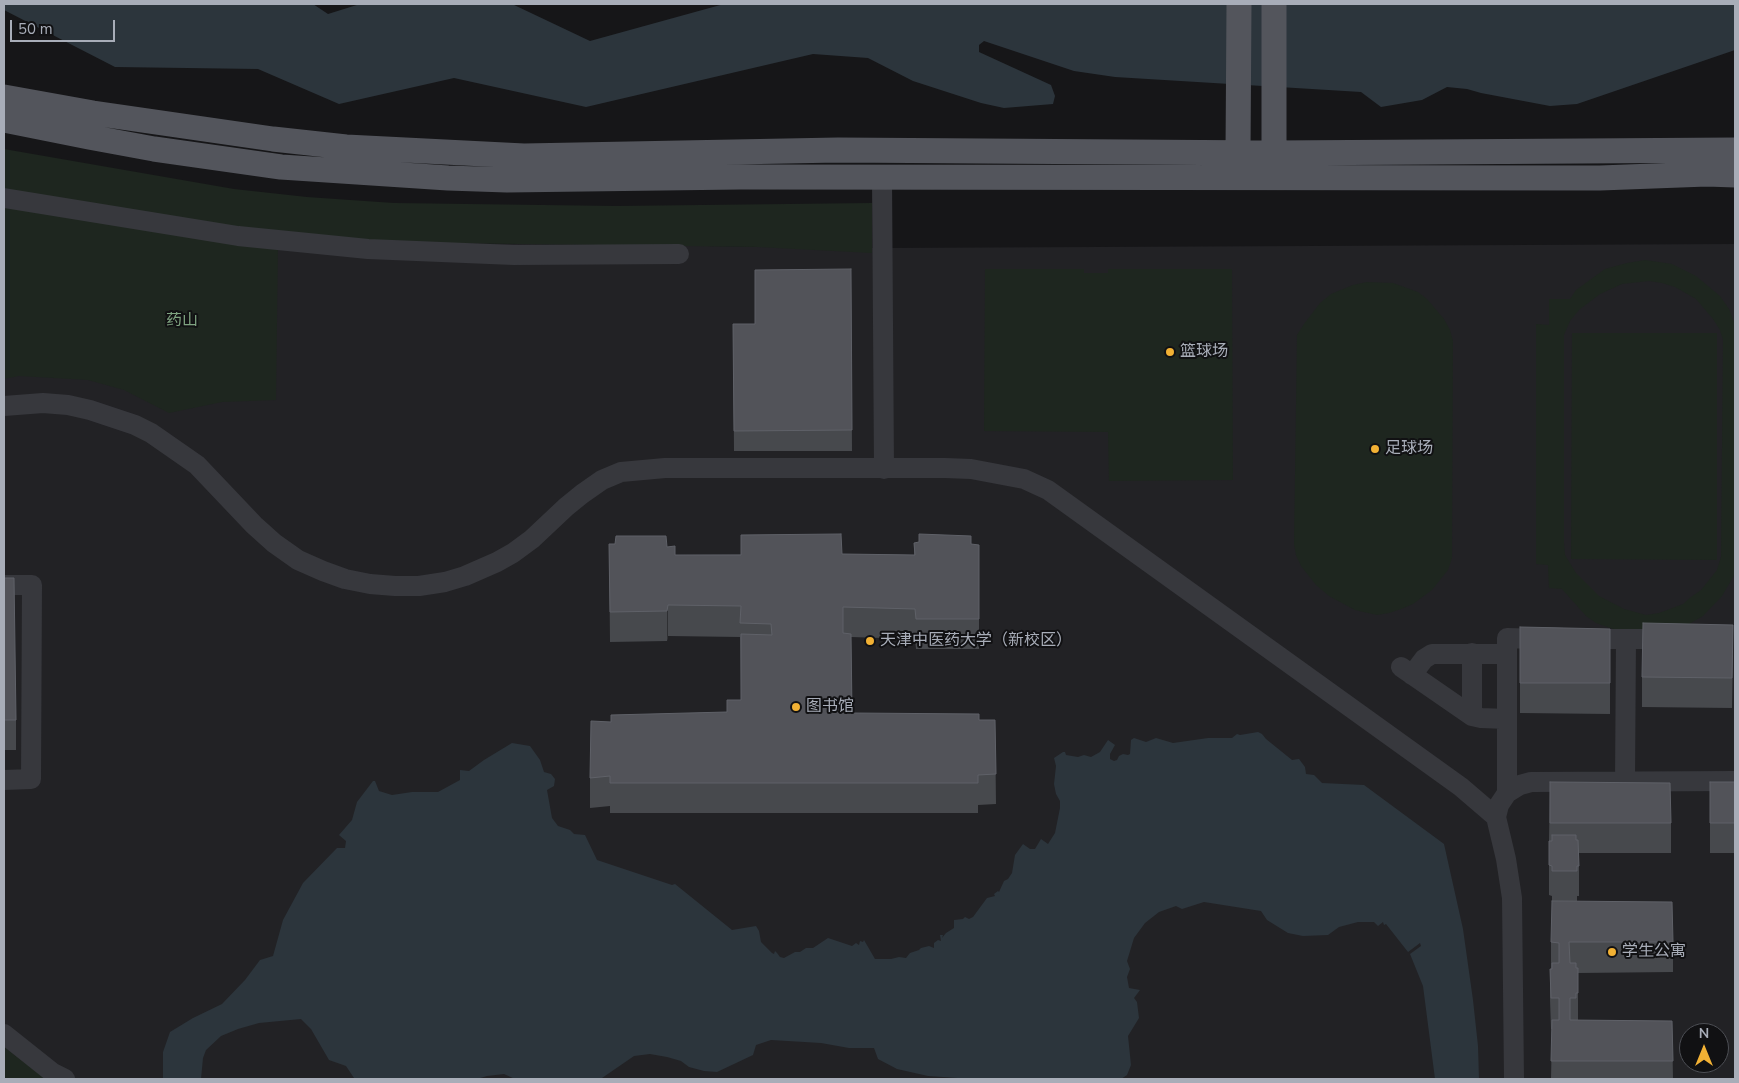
<!DOCTYPE html>
<meta charset="utf-8">
<style>
body{margin:0}
#map{position:relative;width:1739px;height:1083px;overflow:hidden;background:#161618;font-family:"Nunito Sans",sans-serif}
canvas{display:block}
.frame{position:absolute;inset:0;border:5px solid #a8adb8;pointer-events:none}
.north{position:absolute;left:1679px;top:1023px;width:50px;height:50px;box-sizing:border-box;background:#111113;border:1px solid #4d4f55;border-radius:50%;rotate:0deg;font-size:14px;font-weight:700;line-height:20px;text-align:center;color:#a8adb8}
.north::after{content:'';display:block;margin:auto;width:18px;height:22px;background:#f2b134;clip-path:polygon(50% 0,100% 100%,50% 72%,0 100%)}
.scale{position:absolute;left:10px;top:20px;width:105px;height:22px;box-sizing:border-box;border:2px solid #a8adb8;border-top:0;padding-left:6px;font-size:15px;line-height:18px;white-space:nowrap;color:#a8adb8;-webkit-text-stroke:4px #111113;paint-order:stroke}
</style>
<div id="map">
<canvas width="1739" height="1083"></canvas>
<div class="frame"></div>
<div class="north">N</div>
<div class="scale">50 m</div>
</div>
<script>
const g = document.querySelector('canvas').getContext('2d');
g.lineJoin = 'round';
function fill(path, color) {
  g.fillStyle = color;
  g.fill(path, 'evenodd');
}
function poly(rows) {
  const path = new Path2D();
  for (const r of rows) {
    path.moveTo(r[0], r[1]);
    for (let i = 2; i < r.length; i += 2) path.lineTo(r[i], r[i + 1]);
  }
  return path;
}
function strokePath(path, color, width, dash) {
  g.strokeStyle = color;
  g.lineWidth = width;
  g.lineCap = dash ? 'butt' : 'round';
  g.setLineDash(dash || []);
  g.stroke(path);
}
function write(font, color, halo, rows, align = 'center') {
  g.font = font + ' "Nunito Sans","Noto Sans SC",sans-serif';
  g.lineWidth = 4;
  g.setLineDash([]);
  g.textBaseline = 'middle';
  g.strokeStyle = halo;
  g.fillStyle = color;
  for (const [text, x, y, turn = 0] of rows) {
    g.save();
    g.translate(x, y);
    g.rotate((+turn || 0) * Math.PI / 180);
    g.textAlign = isNaN(turn) ? turn : align;
    if (halo) g.strokeText(text, 0, 0);
    g.fillText(text, 0, 0);
    g.restore();
  }
}
fill(poly([
 [4,193,358,242,882,248,1735,244,1735,1079,4,1079],
 [1689,1033,1719,1033,1719,1063,1689,1063]
]), '#222225');
fill(poly([
 [4,149,234,189,307,197,394,203,616,206,872,203,872,253,757,247,358,242,236,231,4,193],
 [4,203,278,245,276,400,222,402,169,413,124,390,88,380,19,376,4,379],
 [1645,260,1672,264,1696,276,1720,296,1729,309,1735,325,1735,574,1722,596,1703,616,1689,624,1674,630,1619,631,1596,623,1586,616,1562,589,1549,588,1548,565,1536,564,1536,324,1549,325,1549,299,1570,299,1576,290,1605,269,1627,263],
 [1649,281,1662,283,1675,287,1696,299,1713,319,1720,330,1723,340,1721,557,1717,570,1701,590,1691,597,1683,604,1670,609,1659,613,1646,615,1624,609,1599,596,1576,573,1565,555,1564,543,1564,335,1570,321,1579,310,1600,294,1622,284],
 [985,269,1084,269,1084,273,1108,273,1108,269,1232,269,1233,480,1109,481,1108,432,984,431],
 [1367,282,1393,283,1418,292,1427,299,1444,319,1450,330,1453,341,1452,558,1448,570,1432,590,1413,604,1401,609,1389,613,1377,615,1355,610,1329,596,1316,585,1301,566,1296,555,1294,544,1297,335,1304,324,1320,303,1331,294,1353,285],
 [1572,333,1717,333,1717,560,1571,559],
 [4,1047,21,1060,50,1079,4,1079]
]), '#1e261f');
fill(poly([
 [4,4,313,4,328,14,360,4,512,4,590,41,724,4,1735,4,1735,50,1577,104,1550,106,1481,93,1467,89,1447,87,1422,100,1381,107,1361,92,1115,77,1074,71,984,41,979,45,979,52,1051,85,1055,96,1053,104,1004,108,981,103,913,81,868,58,813,54,586,107,454,78,339,104,258,69,115,67,4,10],
 [1258,732,1262,734,1266,739,1292,760,1299,759,1305,767,1306,774,1314,775,1322,783,1364,785,1444,844,1463,929,1473,1000,1478,1046,1479,1079,1435,1079,1423,986,1410,954,1421,946,1420,943,1408,952,1386,924,1384,925,1383,922,1378,926,1374,922,1358,922,1339,927,1328,935,1303,936,1288,933,1267,920,1261,911,1204,902,1182,909,1176,906,1159,912,1145,923,1134,938,1127,961,1130,969,1127,977,1129,988,1140,990,1134,998,1137,1002,1139,1018,1128,1036,1131,1065,1127,1075,1121,1079,972,1079,928,1076,897,1069,878,1059,874,1048,849,1048,821,1043,771,1040,756,1045,753,1055,717,1072,704,1071,689,1067,681,1061,667,1057,650,1054,634,1056,602,1078,590,1079,515,1079,504,1074,487,1076,477,1079,354,1078,346,1066,329,1060,311,1029,301,1019,259,1023,238,1029,221,1036,206,1050,203,1058,201,1079,163,1079,163,1052,170,1032,193,1018,222,1004,245,980,260,960,273,956,283,920,303,883,337,848,345,848,346,841,339,835,352,820,357,802,373,781,375,781,379,791,392,795,412,792,438,792,460,780,460,770,469,771,484,760,512,743,530,746,540,760,544,772,551,774,555,779,554,786,547,790,552,818,558,826,570,830,574,834,585,835,597,860,672,885,675,884,732,930,756,926,759,931,761,942,772,953,774,954,775,951,777,953,780,957,784,958,795,952,800,952,806,948,813,948,828,938,852,946,856,943,859,945,860,941,863,942,864,940,875,959,891,959,899,957,906,958,910,953,919,950,921,948,929,946,934,948,934,943,938,940,941,941,940,935,943,935,942,938,946,933,954,928,954,920,963,919,965,917,969,919,973,917,987,898,995,896,994,894,998,891,999,892,1004,881,1008,879,1012,873,1015,855,1023,844,1030,849,1035,849,1041,839,1048,844,1055,833,1060,808,1060,801,1056,794,1054,784,1056,766,1054,758,1063,752,1065,752,1066,755,1078,757,1084,755,1091,757,1100,752,1108,740,1115,745,1110,754,1110,759,1114,761,1117,760,1119,756,1123,754,1128,755,1130,754,1131,740,1134,738,1146,742,1156,738,1173,743,1208,738,1232,738,1237,734,1240,735]
]), '#2c353c');
strokePath(poly([
 [882,177,884,469],
 [4,198,238,236,368,249,514,255,679,254],
 [4,406,43,403,68,405,90,410,135,425,151,433,197,465,254,525,274,543,298,560,323,571,345,579,370,584,395,586,419,586,445,582,465,576,497,562,513,553,532,539,566,507,582,494,602,480,621,472,665,468,945,468,971,469,1024,479,1048,490,1461,787,1496,817],
 [4,585,32,585,31,779,4,780],
 [1582,639,1668,639],
 [1472,653,1472,716],
 [1401,667,1472,716,1481,718,1507,719],
 [1412,675,1424,659,1432,654,1507,654],
 [1625,781,1626,639],
 [1507,793,1507,638,1546,639],
 [4,1034,53,1073,65,1079],
 [1514,1079,1512,898,1506,859,1496,817,1499,805,1507,793,1520,785,1531,782,1735,781]
]), '#37383d', 20);
strokePath(poly([
 [4,97,93,113,273,139,346,147,524,156,838,150,1274,153,1735,150],
 [4,120,89,137,154,149,281,167,448,178,507,180,740,177,1600,178,1707,174,1735,175],
 [1238,152,1239,4],
 [1274,153,1274,4]
]), '#53555c', 25);
fill(poly([
 [851,269,852,451,734,451,733,324,755,324],
 [914,543,979,545,979,649,916,649,915,639,851,637,852,713,979,720,995,720,996,804,978,805,978,813,610,813,610,806,590,808,590,778,611,722,727,712,741,700,740,637,668,636,667,641,610,642,609,544,667,547,675,555,842,554,914,555],
 [4,578,16,720,16,750,4,750],
 [1520,627,1610,629,1610,714,1520,713],
 [1733,655,1732,708,1642,707,1642,677],
 [1550,782,1671,823,1671,853,1579,853,1579,896,1577,896,1577,901,1552,901,1552,896,1549,895,1549,841],
 [1735,782,1735,853,1710,853,1710,823],
 [1551,942,1673,942,1673,972,1578,973,1578,1020,1672,1021,1673,1079,1551,1079,1552,1029,1551,1029,1550,999,1550,969,1551,969]
]), '#47494d');
fill(poly([
 [668,605,668,636,667,641,667,611]
]), '#2f3033');
const building = poly([
 [851,269,852,430,734,431,733,324,755,324,755,270,851,269],
 [841,534,842,554,915,555,914,543,919,542,919,534,971,536,971,544,979,545,979,619,916,619,915,609,843,607,843,633,851,634,852,713,979,714,979,720,995,720,996,774,978,775,978,783,610,783,610,776,590,778,591,721,611,722,611,715,727,712,727,700,741,700,741,634,772,635,771,624,740,623,741,606,668,605,667,611,610,612,609,544,615,544,616,536,666,536,667,547,675,546,675,555,741,555,741,535,841,534],
 [4,578,14,578,16,720,4,720,4,578],
 [1643,623,1733,625,1732,678,1642,677,1643,623],
 [1520,627,1610,629,1610,683,1520,683,1520,627],
 [1550,782,1670,783,1671,823,1550,823,1550,782],
 [1710,782,1735,782,1735,823,1710,823,1710,782],
 [1552,835,1576,835,1576,840,1578,840,1579,866,1577,866,1577,871,1552,871,1552,866,1549,865,1549,841,1552,841,1552,835],
 [1552,901,1672,902,1673,942,1569,942,1570,963,1576,963,1576,968,1578,968,1578,993,1576,993,1576,998,1570,998,1570,1020,1672,1021,1673,1061,1551,1061,1552,1020,1559,1020,1559,998,1551,998,1550,969,1552,969,1552,963,1559,963,1559,943,1551,942,1552,901]
]);
fill(building, '#525359');
strokePath(building, '#5f6168', 1);
for (const [x, y, r, color] of [
 [1170,352,5,"#f2b134"],
 [1375,449,5,"#f2b134"],
 [870,641,5,"#f2b134"],
 [796,707,5,"#f2b134"],
 [1612,952,5,"#f2b134"]
]) {
  const dot = new Path2D();
  dot.arc(x, y, r, 0, 2 * Math.PI);
  g.fillStyle = color;
  g.fill(dot);
  strokePath(dot, '#111113', 2);
}
write('16px', '#7fa381', '#111113', [
 ["药山",182,321]
]);
write('16px', '#a8adb8', '#111113', [
 ["篮球场",1180,352],
 ["足球场",1385,449],
 ["天津中医药大学（新校区）",880,641],
 ["图书馆",806,707],
 ["学生公寓",1622,952]
], 'left');
</script>
